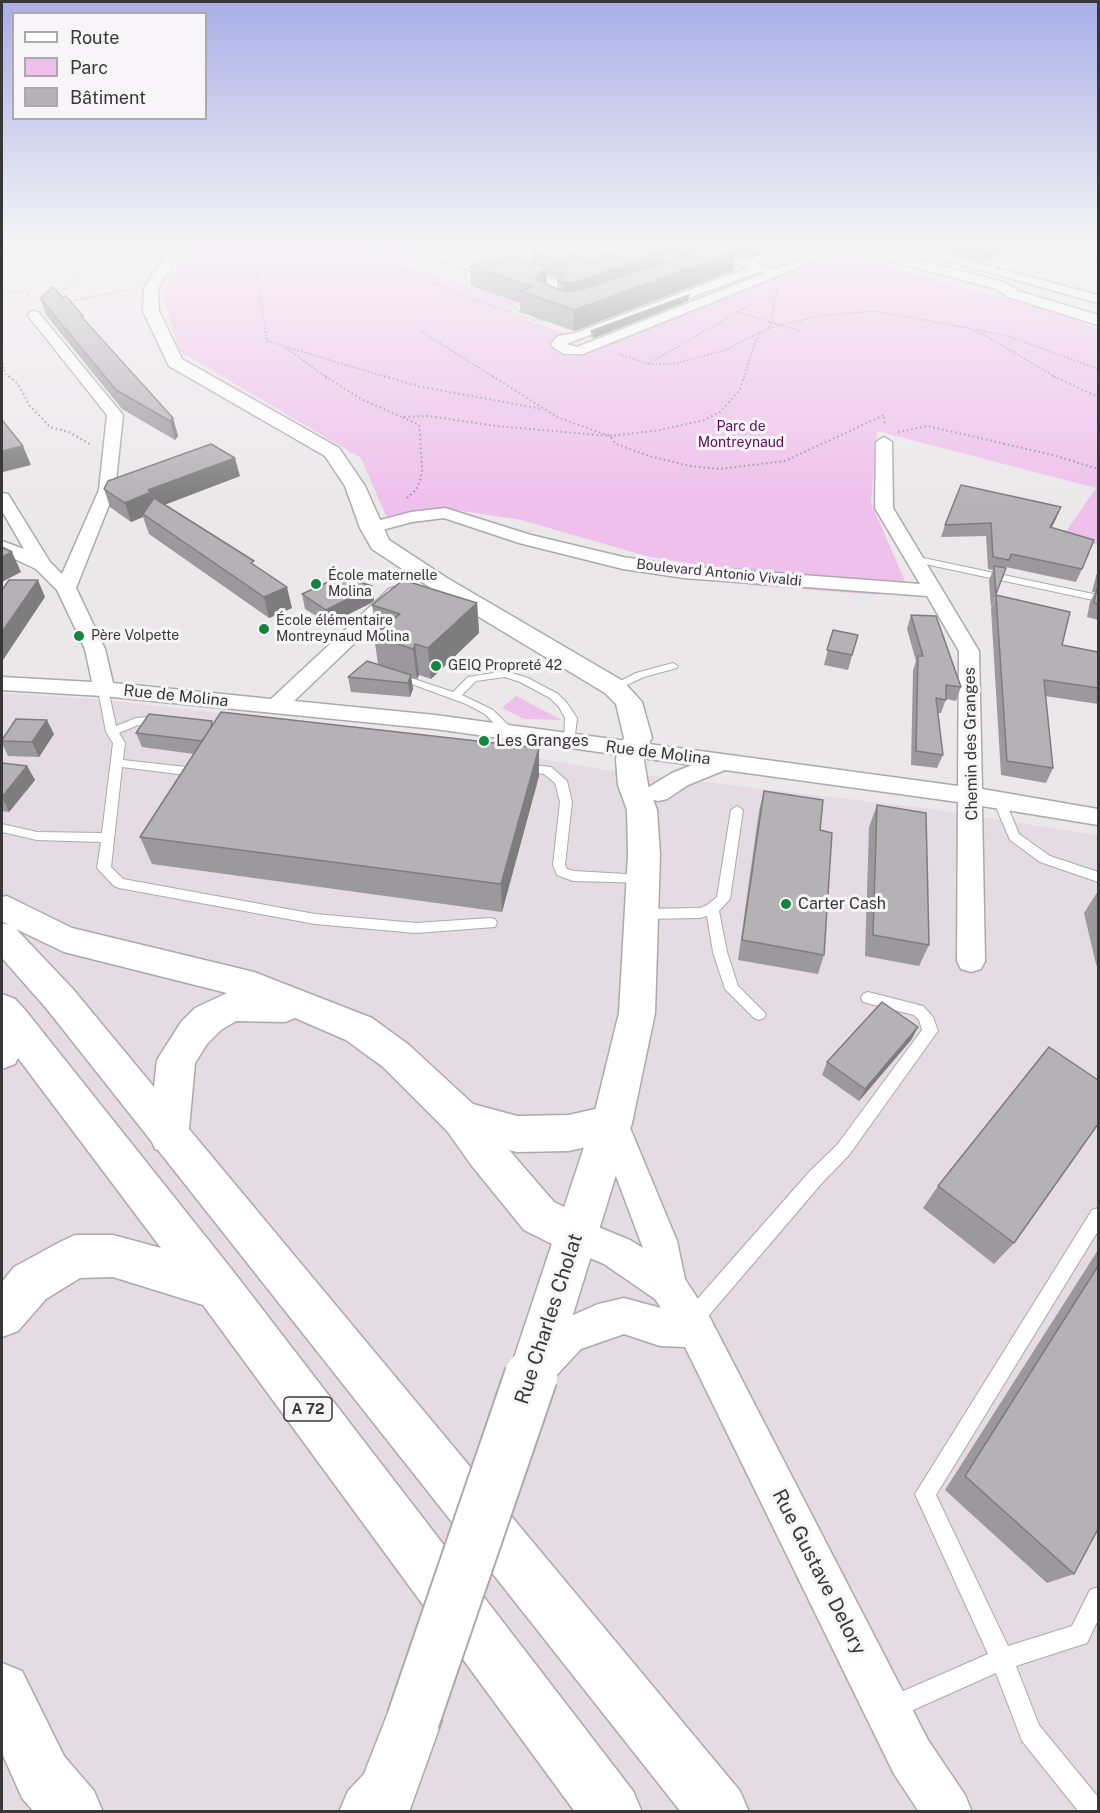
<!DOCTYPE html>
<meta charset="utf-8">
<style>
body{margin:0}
#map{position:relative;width:1100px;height:1813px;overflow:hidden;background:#ebe8ea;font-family:"Public Sans",sans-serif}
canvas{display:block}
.frame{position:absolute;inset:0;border:3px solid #383738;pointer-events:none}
.legend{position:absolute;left:12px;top:12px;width:195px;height:108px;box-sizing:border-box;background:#f8f5f8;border:2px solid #aba9ab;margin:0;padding:8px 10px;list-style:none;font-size:18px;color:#383738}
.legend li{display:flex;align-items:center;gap:12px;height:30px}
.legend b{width:30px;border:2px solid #aba9ab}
</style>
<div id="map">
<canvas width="1100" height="1813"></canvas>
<div class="frame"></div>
<ul class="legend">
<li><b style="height:8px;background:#fff"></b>Route</li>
<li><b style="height:16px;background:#efc0eb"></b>Parc</li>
<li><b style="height:16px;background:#b4b2b4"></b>Bâtiment</li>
</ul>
</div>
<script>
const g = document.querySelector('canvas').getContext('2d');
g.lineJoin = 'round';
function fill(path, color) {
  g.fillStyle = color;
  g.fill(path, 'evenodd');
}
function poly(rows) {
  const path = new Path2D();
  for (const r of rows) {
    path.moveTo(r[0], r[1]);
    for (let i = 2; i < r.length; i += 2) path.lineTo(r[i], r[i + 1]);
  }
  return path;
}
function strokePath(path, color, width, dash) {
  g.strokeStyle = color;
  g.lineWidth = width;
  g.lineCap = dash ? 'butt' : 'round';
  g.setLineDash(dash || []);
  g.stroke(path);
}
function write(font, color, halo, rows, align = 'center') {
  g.font = font + ' "Public Sans",sans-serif';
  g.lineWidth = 6;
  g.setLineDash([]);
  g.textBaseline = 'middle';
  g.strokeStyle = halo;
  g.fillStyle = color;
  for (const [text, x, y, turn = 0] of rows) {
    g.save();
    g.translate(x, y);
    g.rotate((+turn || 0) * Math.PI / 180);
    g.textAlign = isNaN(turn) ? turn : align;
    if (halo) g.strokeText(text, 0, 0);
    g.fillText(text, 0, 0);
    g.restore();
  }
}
fill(poly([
 [2,693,97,699,378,731,612,771,924,808,1098,835,1098,1811,2,1811]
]), '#e4dbe3');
fill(poly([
 [188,248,405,248,426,256,403,264,469,287,529,300,513,306,512,315,564,333,554,339,552,347,569,357,838,254,1063,314,1098,329,1098,545,1063,536,1096,488,877,431,871,503,905,581,862,579,879,595,748,585,731,570,650,557,521,520,443,508,386,516,361,458,179,351,163,296],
 [516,696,562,720,524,719,502,708]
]), '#efc0eb');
const lane = poly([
 [458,248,468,248,438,258,433,257,458,248],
 [1018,254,1020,257,988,270,983,269,1018,254],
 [914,556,1098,595,1098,601,911,561,911,557,914,556],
 [673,663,678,666,677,668,644,677,618,689,610,689,609,687,636,673,673,663],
 [506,671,528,678,558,694,567,703,577,718,574,744,570,745,564,741,565,718,559,707,550,698,520,682,505,677,476,681,462,695,493,710,515,732,509,736,505,735,485,714,466,704,390,676,391,674,399,674,453,692,468,677,506,671],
 [103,686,108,689,116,726,136,718,161,716,167,720,161,724,138,725,119,733,125,743,123,760,186,767,192,771,186,775,122,767,111,867,123,879,315,914,416,923,490,918,495,919,497,923,495,927,416,933,315,924,119,888,114,886,97,868,101,842,37,840,2,832,2,824,37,832,102,833,113,743,106,732,98,689,103,686],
 [522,764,551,767,567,781,572,802,565,865,567,869,574,871,643,875,648,877,650,880,648,883,573,881,557,875,553,865,560,802,555,783,544,774,518,771,516,768,518,765,522,764],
 [999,796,1005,800,1019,834,1050,856,1098,872,1098,882,1040,862,1010,840,993,800,999,796],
 [737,806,743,810,730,899,719,911,727,952,738,986,766,1014,764,1018,759,1020,754,1018,725,989,713,952,707,916,700,918,641,919,636,918,634,914,636,910,641,909,700,908,707,905,717,897,731,810,737,806],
 [868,992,923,1006,933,1017,938,1031,935,1035,849,1155,822,1183,699,1327,692,1329,685,1327,683,1320,685,1313,810,1171,837,1145,922,1030,919,1020,914,1015,863,1002,861,998,863,994,868,992],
 [1098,1208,1098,1231,936,1495,1008,1646,1072,1626,1090,1590,1098,1587,1098,1620,1087,1643,1016,1666,1039,1725,1098,1797,1098,1812,1079,1812,1022,1741,996,1673,893,1719,885,1715,881,1707,885,1699,988,1654,915,1494,1092,1210,1098,1208]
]);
const street = poly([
 [407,248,424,248,484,268,499,269,513,266,564,282,564,288,552,297,567,305,561,309,539,301,539,295,551,286,511,272,499,276,478,273,407,248],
 [505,248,524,248,550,255,571,248,588,248,550,262,505,248],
 [686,248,704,248,776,269,832,248,848,248,583,354,564,354,553,347,551,344,558,336,575,333,748,268,686,248],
 [759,272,765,273,577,347,566,344,759,272],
 [901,248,920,248,1098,295,1098,303,901,248],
 [34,311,38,312,123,415,115,490,76,588,105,649,113,683,271,699,389,589,396,587,403,589,406,593,403,597,294,701,435,715,958,786,959,651,927,596,684,578,623,569,519,543,444,518,412,522,371,533,365,532,362,528,365,524,411,512,445,508,531,535,623,557,684,566,920,584,875,508,876,442,884,437,892,442,893,508,979,651,982,789,1098,809,1098,825,982,806,985,961,981,969,971,972,961,969,957,961,958,802,725,770,688,785,667,799,658,801,649,799,646,793,649,787,672,773,692,765,435,729,103,696,2,690,2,677,92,682,85,649,57,590,36,569,2,553,2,541,24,549,2,511,2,493,8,494,50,562,62,574,99,490,107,415,30,318,28,315,30,312,34,311],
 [612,1108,623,1113,628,1123,677,1241,685,1279,709,1316,928,1740,965,1795,972,1812,919,1812,894,1774,685,1347,660,1346,624,1334,581,1349,553,1379,540,1385,527,1379,521,1366,527,1353,555,1323,598,1304,624,1298,661,1308,655,1299,604,1264,564,1247,559,1235,564,1223,576,1218,630,1240,643,1248,596,1123,601,1113,612,1108]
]);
const secondary = poly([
 [170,248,184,248,158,288,159,311,182,359,339,448,365,486,389,540,447,578,623,681,642,702,652,738,645,750,644,760,648,785,657,810,660,855,655,1013,632,1123,554,1376,548,1393,531,1399,514,1393,508,1376,592,1123,619,1013,628,855,627,810,618,785,616,760,617,750,624,738,616,704,605,693,431,588,372,549,360,528,345,486,325,456,169,366,143,311,144,288,170,248],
 [851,248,874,248,1006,283,1018,291,1098,315,1098,325,1008,297,996,289,852,251,851,248],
 [413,1691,433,1700,442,1720,409,1812,349,1812,393,1700,413,1691]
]);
const highway = poly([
 [7,896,72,928,254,972,372,1018,409,1045,473,1104,517,1116,569,1115,612,1105,626,1110,632,1123,626,1136,612,1141,569,1151,517,1152,509,1150,554,1202,591,1220,597,1235,591,1250,576,1256,524,1230,472,1166,447,1131,383,1067,346,1040,295,1018,285,1022,236,1021,221,1030,207,1044,195,1063,189,1129,740,1791,749,1812,681,1812,158,1150,155,1149,152,1142,46,1008,2,958,2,923,9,925,2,921,2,897,7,896],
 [16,929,64,952,227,993,195,1008,181,1022,157,1060,154,1087,72,988,16,929],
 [2,994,15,999,26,1011,233,1271,633,1791,642,1812,575,1812,203,1305,113,1277,80,1278,46,1299,18,1331,2,1337,2,1282,14,1267,60,1242,75,1235,113,1235,161,1248,18,1058,15,1064,2,1069,2,994],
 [2,1663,22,1671,64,1756,94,1791,103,1812,34,1812,22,1798,2,1753,2,1663],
 [384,1766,405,1775,414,1796,407,1812,339,1812,348,1791,363,1775,384,1766]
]);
strokePath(lane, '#aca9ac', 2);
strokePath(street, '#aca9ac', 3);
strokePath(secondary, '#aca9ac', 3);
strokePath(highway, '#aca9ac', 3);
strokePath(poly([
 [144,248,153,254],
 [253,248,267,341,389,378],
 [360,248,370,256,394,267,475,300,536,321],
 [1057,248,1075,254],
 [1073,248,1098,254],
 [1030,250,1082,257],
 [1036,253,1061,262],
 [1082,256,1098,260],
 [1073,273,1098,261],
 [2,293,26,291,31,299],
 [56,296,85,271,78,262,85,248],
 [67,302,133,289],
 [525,302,514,308,525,314],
 [738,312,800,331],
 [535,318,542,320,539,322],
 [769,328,820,316,874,311,968,328,986,336,1057,378],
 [977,330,1005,335,1098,369],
 [422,332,495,378],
 [286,348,327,378],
 [619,354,648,364,673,364,726,350,762,331],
 [2,360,5,373,10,378],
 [648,364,753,303],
 [744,378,755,342,760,334,769,328,777,290]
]), '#908e8f', 1.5, [1.5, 2]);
strokePath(poly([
 [9,376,18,384,30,406,50,427,69,432,90,444],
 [325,376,361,399,402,417],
 [384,376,417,386,542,409],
 [492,376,559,418,610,436,616,444,649,456,690,466,719,469,785,461,884,415,885,426],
 [1053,376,1098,397],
 [898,432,927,426,1053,455,1098,469],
 [407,498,416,490,420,481,422,470,420,433,419,425,402,417,428,416,496,426,610,436,660,430,704,420,720,412,740,390,744,376]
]), '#908e8f', 2, [1.5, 3]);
fill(lane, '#fff');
fill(street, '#fff');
fill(secondary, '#fff');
fill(highway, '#fff');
const secondaryBridge = poly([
 [413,1720,531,1376]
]);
strokePath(secondaryBridge, '#aca9ac', 56, []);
strokePath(secondaryBridge, '#fff', 52);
fill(poly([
 [658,248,778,248,750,259,735,255,733,271,574,331,520,312,520,303,471,286,470,266,532,263,532,253,592,260],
 [664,256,674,259,664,263],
 [546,274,559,278,557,280,557,289,547,284],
 [925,248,1012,248,981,262],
 [689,295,688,301,594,338,591,337,591,331],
 [40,298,83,316,85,321,173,418,178,436,175,440,122,409,46,315],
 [240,476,164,505,255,565,292,608,269,618,149,534,143,517,131,522,110,507,104,489],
 [1061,507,1052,527,1082,569,1076,582,1006,567,991,608,989,580,993,570,988,569,986,536,941,537,945,525],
 [1098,570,1098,620,1087,617,1090,602,1095,592,1092,592,1096,576],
 [372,586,374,600,371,603,329,624,305,609,302,594],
 [996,595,1062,645,1098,652,1098,704,1045,696,1053,768,1046,783,1001,775,991,609],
 [477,603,479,633,431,679,419,675,417,679,411,678,413,689,410,697,351,692,348,677,378,664,374,636,377,634,372,605],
 [911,615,961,687,956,701,946,699,941,713,938,713,943,755,937,768,911,765,913,670,916,661,907,629],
 [833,630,858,635,848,670,824,665],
 [213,724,539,748,539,776,502,912,152,864,140,837,194,754,142,747,136,733],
 [54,734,39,757,8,756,2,743,2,740],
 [2,763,27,766,35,780,9,812,2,811],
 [764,791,820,830,824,955,818,974,738,960,759,811],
 [877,805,929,945,919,966,865,956,869,827],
 [1098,891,1098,969,1096,964,1084,913],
 [918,1027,911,1040,859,1101,822,1075,827,1062],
 [938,1186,1014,1243,994,1264,923,1208],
 [1098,1250,1098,1529,1074,1574,1047,1583,945,1490]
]), '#9b999b');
fill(poly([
 [6,248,16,248,16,251,2,257,2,250],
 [729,248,734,248,734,253,735,252,733,271,574,331,574,310],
 [751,248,778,248,750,259],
 [985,248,1012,248,981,262],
 [664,251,663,267,564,300,565,283],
 [546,267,547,287,535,279],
 [689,295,688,301,594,338,594,332],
 [173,418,178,436,175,440,170,421],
 [23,446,31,465,3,472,2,468,2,451],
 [235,458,240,476,156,508,143,514,143,517,131,522,125,503,148,490],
 [1061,507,1056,519,1045,539,1050,527],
 [12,552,21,572,2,582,2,557],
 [38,580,45,597,3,660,2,658,2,632],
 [372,586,374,600,371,603,329,624,326,610],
 [287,587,292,608,269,618,264,597],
 [477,603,479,633,431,679,428,648],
 [415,644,419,675,417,679,413,649],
 [411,675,413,689,410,697,408,683],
 [47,720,54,734,39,757,32,742],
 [539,748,539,776,502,912,501,884],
 [27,766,35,780,9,812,2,797],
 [918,1027,911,1040,859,1101,865,1089]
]), '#7e7d7e');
const building = poly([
 [547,248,554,248,592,260,627,248,655,248,664,251,577,282,565,283,557,280,566,274,566,265,532,253,547,248],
 [696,248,729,248,726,249,735,252,574,310,520,291,532,287,470,266,511,256,546,267,535,279,564,292,584,289,696,252,696,248],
 [53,287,62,297,66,296,83,316,81,316,173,418,170,421,116,390,40,298,53,287],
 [689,295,594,332,591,331,689,295],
 [2,420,23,446,2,451,2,420],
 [211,444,235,458,148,490,151,492,125,503,104,489,108,481,211,444],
 [961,485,1061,507,1050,527,1094,540,1082,569,1011,554,1009,560,993,557,991,523,945,525,961,485],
 [154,498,254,561,251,563,287,587,264,597,143,514,154,498],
 [2,547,12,552,2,557,2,547],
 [994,566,1006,568,996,594,994,566],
 [341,576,372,586,368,589,326,610,302,594,341,576],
 [9,580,38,580,2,632,2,590,9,580],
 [403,580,477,603,428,648,415,644,413,649,374,636,400,614,372,605,403,580],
 [1097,588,1098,588,1098,604,1094,603,1097,588],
 [996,595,1070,612,1062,645,1098,652,1098,688,1044,680,1053,768,1007,761,996,595],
 [911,615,936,616,961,687,946,685,946,700,936,698,943,755,916,751,918,656,923,656,911,615],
 [833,630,858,635,852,655,827,650,833,630],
 [367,661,411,675,408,683,348,677,367,661],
 [221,712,539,748,501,884,140,837,221,712],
 [149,714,212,721,211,727,202,741,136,733,149,714],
 [16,719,47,720,32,742,2,741,2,740,16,719],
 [2,763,27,766,2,797,2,763],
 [764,791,823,800,820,830,832,833,824,955,742,940,764,791],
 [877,805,926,813,929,945,873,935,877,805],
 [882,1002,918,1027,865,1089,827,1062,882,1002],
 [1049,1047,1098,1080,1098,1124,1014,1243,938,1186,1049,1047],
 [1098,1266,1098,1529,1074,1574,965,1476,1098,1266]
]);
fill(building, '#b4b2b4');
strokePath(building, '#7e7d7e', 1.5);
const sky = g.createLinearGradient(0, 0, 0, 502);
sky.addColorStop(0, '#a8aee6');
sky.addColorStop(0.49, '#f6f5f6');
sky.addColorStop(1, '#f6f5f600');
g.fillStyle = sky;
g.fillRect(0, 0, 1100, 502);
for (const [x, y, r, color] of [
 [316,584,6,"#13853d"],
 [264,629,6,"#13853d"],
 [79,636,6,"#13853d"],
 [436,666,6,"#13853d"],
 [484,741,6,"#13853d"],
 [786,904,6,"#13853d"]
]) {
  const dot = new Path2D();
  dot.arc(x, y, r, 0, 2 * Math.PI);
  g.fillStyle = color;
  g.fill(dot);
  strokePath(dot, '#f8f5f8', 2);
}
write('14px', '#5e0b5b', '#f8f5f8', [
 ["Parc de",741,427],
 ["Montreynaud",741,443]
]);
write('14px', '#383738', '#f8f5f8', [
 ["Boulevard Antonio Vivaldi",719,573,6]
]);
write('14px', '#383738', '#f8f5f8', [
 ["École maternelle",328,576],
 ["Molina",328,592],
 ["École élémentaire",276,621],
 ["Montreynaud Molina",276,637],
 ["Père Volpette",91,636],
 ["GEIQ Propreté 42",448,666]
], 'left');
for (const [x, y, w] of [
 [308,1409,48]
]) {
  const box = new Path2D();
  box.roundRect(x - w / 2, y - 12, w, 24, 4.5);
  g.fillStyle = '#f8f5f8';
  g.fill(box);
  strokePath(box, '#383738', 1.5);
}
write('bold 15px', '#383738', null, [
 ["A 72",308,1409]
]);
write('16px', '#383738', '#f8f5f8', [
 ["Rue de Molina",176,696,6],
 ["Chemin des Granges",971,744,-91],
 ["Rue de Molina",658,753,7]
]);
write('16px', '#383738', '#f8f5f8', [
 ["Les Granges",496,741],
 ["Carter Cash",798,904]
], 'left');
write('20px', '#383738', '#f8f5f8', [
 ["Rue Charles Cholat",549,1319,-72],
 ["Rue Gustave Delory",819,1572,63]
]);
</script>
